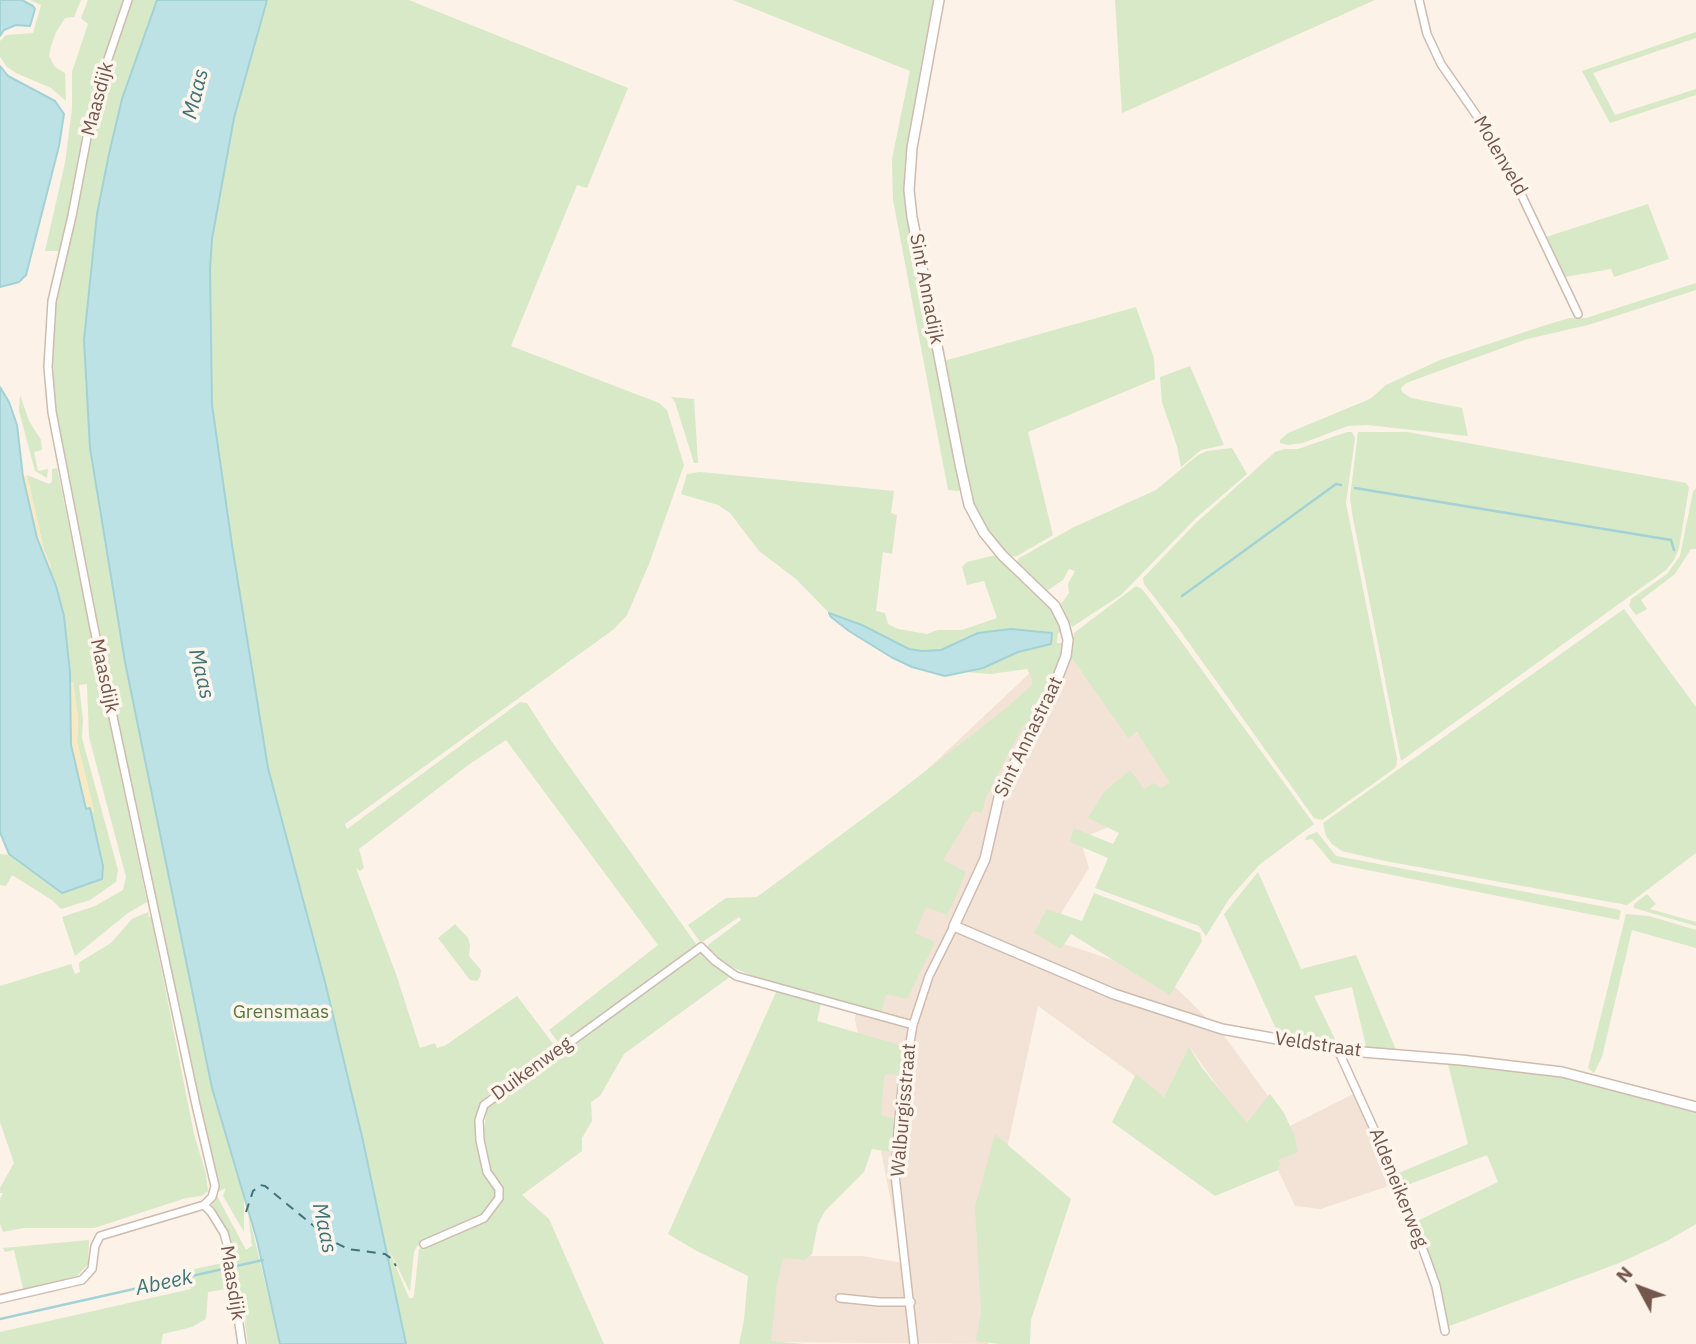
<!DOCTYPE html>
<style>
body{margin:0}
#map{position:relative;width:1696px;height:1344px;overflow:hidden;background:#fcf2e7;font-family:"IBM Plex Sans",sans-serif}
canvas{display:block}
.north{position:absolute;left:1605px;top:1253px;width:70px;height:70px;-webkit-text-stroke:5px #fef6ed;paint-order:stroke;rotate:311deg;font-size:19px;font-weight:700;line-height:28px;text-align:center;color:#74574c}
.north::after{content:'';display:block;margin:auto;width:24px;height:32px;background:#74574c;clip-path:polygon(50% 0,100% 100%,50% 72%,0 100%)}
</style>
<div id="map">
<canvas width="1696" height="1344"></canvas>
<div class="north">N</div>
</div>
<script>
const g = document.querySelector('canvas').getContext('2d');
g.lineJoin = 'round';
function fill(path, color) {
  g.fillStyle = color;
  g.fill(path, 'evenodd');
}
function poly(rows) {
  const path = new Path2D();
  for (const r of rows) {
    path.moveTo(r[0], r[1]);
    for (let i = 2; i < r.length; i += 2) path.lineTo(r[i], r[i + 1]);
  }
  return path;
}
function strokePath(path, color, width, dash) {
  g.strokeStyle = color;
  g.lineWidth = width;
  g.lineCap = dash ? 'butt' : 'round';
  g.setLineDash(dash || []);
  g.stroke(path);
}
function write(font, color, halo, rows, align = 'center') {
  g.font = font + ' "IBM Plex Sans",sans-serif';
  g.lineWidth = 7;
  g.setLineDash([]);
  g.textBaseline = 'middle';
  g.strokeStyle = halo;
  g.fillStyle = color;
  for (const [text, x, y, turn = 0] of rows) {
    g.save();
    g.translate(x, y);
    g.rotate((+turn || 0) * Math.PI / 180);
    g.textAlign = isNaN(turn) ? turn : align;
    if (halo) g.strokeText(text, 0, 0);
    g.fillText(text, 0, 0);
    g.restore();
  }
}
fill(poly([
 [1069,636,1125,728,1150,739,1188,793,1080,839,1089,868,1046,938,1165,977,1223,1034,1290,1126,1355,1093,1400,1182,1321,1209,1295,1206,1278,1170,1190,1048,1164,1097,1038,1006,987,1241,988,1344,770,1342,780,1256,862,1256,903,1263,855,1019,879,815]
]), '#f3e3d6');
fill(poly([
 [30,0,81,0,74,17,65,18,56,32,51,46,49,56,55,67,65,73,66,101,51,88,16,73,7,67,0,57,0,41,6,35,33,33,41,5],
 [88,0,157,0,122,99,100,195,84,340,86,393,97,497,125,662,212,1088,244,1196,244,1232,223,1196,226,1188,218,1192,112,696,54,413,50,359,53,322,64,262,59,251,45,251,65,163,72,109,72,72,88,24,81,18],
 [199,0,409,0,628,88,587,188,577,185,511,346,659,403,667,410,684,465,649,564,627,615,614,629,345,824,347,829,520,702,527,703,552,742,696,944,694,949,561,1046,549,1030,658,945,506,740,471,763,359,849,364,868,360,871,356,868,396,974,420,1048,435,1043,437,1048,446,1045,517,996,557,1049,496,1088,481,1102,477,1111,476,1132,484,1173,498,1192,497,1198,489,1212,482,1218,417,1246,414,1252,410,1292,388,1248,409,1298,413,1298,414,1295,419,1249,482,1221,492,1212,501,1197,500,1187,488,1167,484,1130,487,1107,494,1099,523,1081,699,953,704,952,731,976,624,1054,600,1096,591,1102,592,1121,582,1138,582,1151,522,1195,549,1219,604,1344,340,1344,297,1160,237,1050,183,833,158,719,144,601,138,477,124,357,127,241,166,130,193,12],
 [733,0,935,0,905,161,904,191,961,488,958,491,948,490,893,200,892,159,910,71],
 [1115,0,1375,0,1122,113],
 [1696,32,1696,38,1593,73,1615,115,1696,89,1696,95,1610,123,1582,71],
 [1648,204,1669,259,1614,277,1611,269,1565,277,1546,237],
 [1696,283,1696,290,1588,325,1527,339,1406,383,1401,388,1402,392,1411,398,1462,408,1468,436,1367,425,1348,426,1303,443,1288,445,1280,443,1280,440,1288,433,1370,399,1386,385,1440,360,1549,324,1569,318,1586,318],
 [1136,307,1154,358,1155,379,1028,432,1053,535,1017,556,1008,557,983,526,970,494,944,361],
 [1190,366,1224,445,1201,450,1181,467,1177,446,1162,402,1160,377],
 [20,395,29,421,41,440,42,450,34,452,38,471,48,469,47,478,35,471,19,411],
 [671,397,694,399,698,463,694,463,675,402],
 [1347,432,1352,432,1355,438,1346,503,1397,759,1396,767,1391,771,1322,820,1314,818,1179,629,1144,584,1143,578,1196,523,1275,452,1284,449,1298,449],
 [1358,432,1407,432,1686,483,1689,488,1679,548,1674,560,1666,570,1401,761,1352,513,1350,498],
 [1232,448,1247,474,1196,518,1121,595,1072,627,1061,604,1069,593,1068,584,1075,571,1069,569,1063,580,1047,591,1017,566,1018,559,1023,556,1072,528,1156,490,1198,455,1207,451],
 [57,468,147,902,128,913,75,956,62,917,95,906,123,890,126,877,89,737,87,684,79,685,83,720,82,738,118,870,116,882,90,900,61,909,52,900,12,875,6,886,0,885,0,854,10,855,62,893,103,865,91,813,94,811,77,742,78,719,73,682,70,682,64,616,48,569,51,567,44,550,27,475,49,484,52,482,52,469],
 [700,472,894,491,891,513,897,515,892,554,883,552,876,611,885,613,888,624,898,629,927,634,938,630,962,630,997,618,984,581,967,585,962,567,967,562,996,555,1046,601,1060,623,1062,632,1058,633,1057,643,1062,643,1058,664,1032,722,1023,726,986,797,982,813,973,811,943,860,966,872,953,903,947,915,926,907,915,933,935,942,907,999,886,994,881,1015,773,984,717,961,707,950,708,945,741,920,739,917,701,943,688,925,726,898,757,897,888,800,1004,710,1032,685,1032,679,1027,669,990,674,964,672,983,668,1018,652,1051,644,978,633,941,650,922,651,909,649,862,625,829,613,796,579,759,551,730,513,718,505,681,494,687,474],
 [1696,488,1696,549,1691,549,1675,574,1641,600,1647,609,1636,615,1629,606,1631,599,1667,574,1680,556,1693,492],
 [1136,586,1142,589,1156,607,1314,824,1259,865,1229,899,1206,936,1199,926,1095,888,1108,858,1070,842,1074,828,1113,844,1119,833,1088,818,1104,792,1130,770,1144,789,1154,783,1161,788,1170,783,1137,732,1128,738,1070,655,1074,633],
 [1624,609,1696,707,1696,853,1627,905,1385,861,1342,851,1332,844,1326,836,1323,823],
 [1317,832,1336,856,1616,909,1621,911,1620,915,1619,920,1332,863,1312,839,1305,840,1307,836],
 [1258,872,1301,969,1356,955,1397,1052,1367,1050,1352,987,1314,996,1339,1047,1280,1038,1224,914],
 [1094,893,1200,933,1202,941,1170,995,1071,934,1061,949,1034,933,1047,909,1082,921],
 [1647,894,1656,904,1650,909,1696,922,1696,926,1634,908,1634,904],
 [148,912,149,917,151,917,194,1134,206,1174,208,1191,202,1196,186,1198,94,1228,23,1228,3,1232,0,1224,0,1199,3,1193,0,1193,0,1188,14,1163,0,1122,0,986,71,964,75,974,80,972,79,963,83,960,111,943,132,919],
 [1626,914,1649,916,1696,930,1696,948,1632,930,1602,1057,1594,1073,1588,1068],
 [455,924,468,938,470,945,469,956,481,970,480,977,477,981,470,980,438,938],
 [777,990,821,1003,817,1021,903,1046,899,1075,887,1074,884,1077,881,1115,895,1119,893,1152,872,1149,864,1172,825,1211,818,1224,812,1254,805,1260,783,1258,777,1285,771,1341,804,1344,739,1344,744,1320,748,1276,695,1250,668,1234],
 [1189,1047,1202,1068,1247,1123,1270,1094,1284,1113,1295,1137,1298,1152,1278,1160,1280,1164,1278,1170,1215,1196,1112,1122,1136,1074,1164,1097],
 [1448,1064,1554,1074,1696,1111,1696,1224,1667,1241,1619,1263,1447,1327,1415,1222,1498,1182,1487,1155,1402,1187,1396,1174,1468,1144],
 [995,1134,1071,1199,1031,1320,1030,1344,1000,1344,976,1341,981,1312,975,1207],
 [216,1194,246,1250,252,1246,248,1212,280,1344,248,1344,239,1284,214,1212,212,1204],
 [89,1240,88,1264,77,1276,23,1289,14,1250,5,1252,3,1248],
 [227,1262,231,1288,208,1292,206,1319,192,1327,163,1334,161,1344,0,1344,0,1332,191,1289,185,1271]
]), '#d7e9c6');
fill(poly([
 [27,475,44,550,51,567,48,569,37,538,28,500,23,477],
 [70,682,73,682,78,719,77,742,94,811,91,813,90,809,86,809,71,745]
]), '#f9e9c3');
const water = poly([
 [0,0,22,0,33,6,35,9,30,26,16,25,4,30,0,36,0,0],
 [157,0,267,0,234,118,212,239,210,269,212,405,232,545,268,768,326,986,363,1141,406,1344,280,1344,257,1240,212,1088,125,662,90,448,84,340,97,214,109,154,122,99,157,0],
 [0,66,8,76,55,101,64,114,59,146,26,275,19,282,0,287,0,66],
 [0,387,9,402,17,425,23,477,37,538,56,586,64,616,70,673,71,745,86,809,90,808,103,866,102,879,62,893,9,854,0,832,0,387],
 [829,613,862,625,909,649,922,651,941,650,978,633,1011,629,1052,633,1051,644,1018,652,983,668,945,676,912,667,891,657,849,631,831,617,829,613]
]);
fill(water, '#bce2e5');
strokePath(water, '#a3d2d6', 2);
strokePath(poly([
 [1355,488,1671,540,1674,550],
 [1182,596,1336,484,1341,485],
 [0,1319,263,1260]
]), '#a3d2d6', 2.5);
strokePath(poly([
 [246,1212,253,1191,260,1185,265,1186,332,1241,348,1249,385,1254,392,1259,396,1266]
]), '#407479', 2, [9, 7]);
const minor = poly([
 [1419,0,1427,34,1441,64,1477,116,1511,173,1578,314],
 [1338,1050,1389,1162,1425,1255,1436,1286,1445,1331],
 [204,1205,211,1212,224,1233,227,1244,242,1344],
 [424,1244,484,1218,499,1198,499,1189,487,1172,480,1140,479,1120,484,1105,701,947,715,961,736,976,913,1025],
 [840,1298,879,1302,911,1302],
 [0,1299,82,1280,92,1269,95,1246,100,1236,204,1205,212,1197,215,1186,196,1105,94,628,52,412,48,367,52,301,72,216,88,132,107,62,128,0],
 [914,1344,895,1175,898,1131,902,1088,913,1025,929,976,954,926]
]);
const tertiary = poly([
 [939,0,912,148,909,190,912,217,960,464,969,505,984,533,1002,555,1055,606,1064,624,1068,640,1066,656,1059,674,1000,793,985,859,954,926,1114,994,1222,1029,1338,1050,1461,1060,1562,1072,1696,1107]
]);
strokePath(minor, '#cfbbb0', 10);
strokePath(tertiary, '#cfbbb0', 12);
strokePath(minor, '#fff', 7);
strokePath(tertiary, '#fff', 9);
write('19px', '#74574c', '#fef6ed', [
 ["Maasdijk",98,99,-75],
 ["Molenveld",1500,156,60],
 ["Sint Annadijk",926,289,79],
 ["Maasdijk",104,676,78],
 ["Sint Annastraat",1029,737,-64],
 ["Veldstraat",1318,1045,8],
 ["Duikenweg",532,1069,-36],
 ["Walburgisstraat",904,1110,-85],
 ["Aldeneikerweg",1398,1188,68],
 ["Maasdijk",232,1283,81]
]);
write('19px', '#587944', '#fef6ed', [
 ["Grensmaas",281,1013]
]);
write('italic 21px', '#407479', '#fef6ed', [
 ["Maas",196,94,-76],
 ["Maas",201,674,76],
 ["Maas",324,1228,78],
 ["Abeek",164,1283,-12]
]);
</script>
